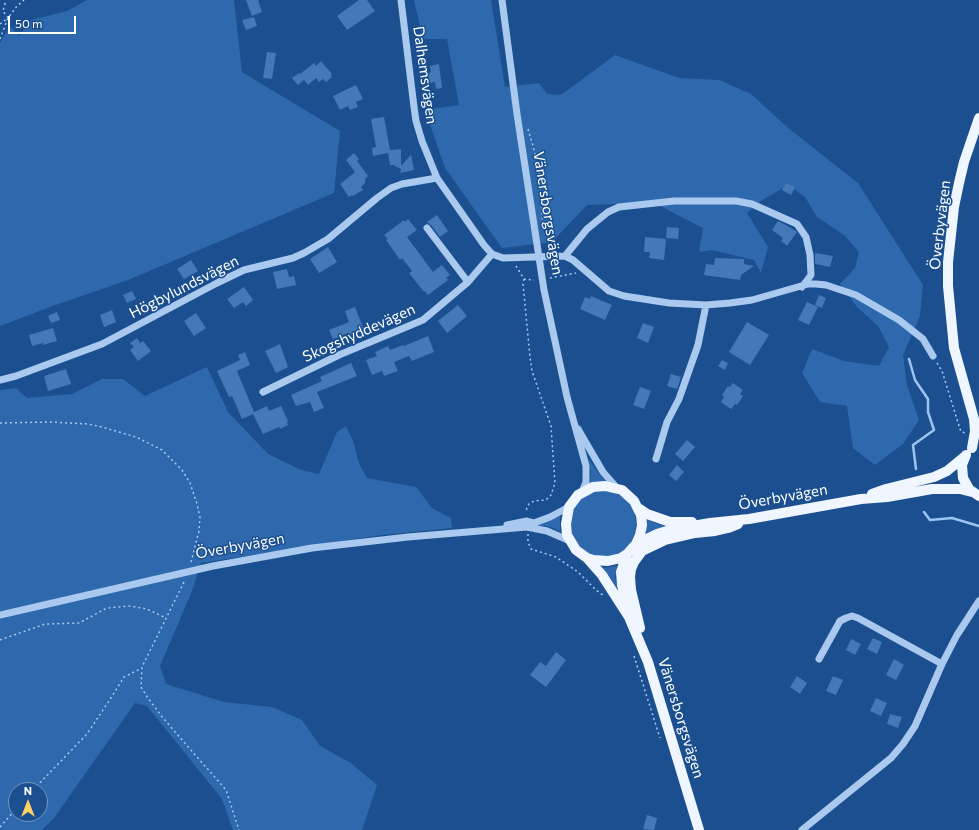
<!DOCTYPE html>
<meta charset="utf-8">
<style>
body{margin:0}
#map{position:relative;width:979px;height:830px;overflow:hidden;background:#1b4f8f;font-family:Commissioner,sans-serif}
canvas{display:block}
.north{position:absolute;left:8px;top:782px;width:40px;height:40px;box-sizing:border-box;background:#1b4f8f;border:1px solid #7695bc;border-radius:50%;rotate:0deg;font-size:11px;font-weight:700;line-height:16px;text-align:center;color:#fff}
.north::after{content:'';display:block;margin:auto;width:14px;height:18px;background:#ffd166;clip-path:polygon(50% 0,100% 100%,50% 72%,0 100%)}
.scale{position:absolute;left:8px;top:16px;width:68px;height:18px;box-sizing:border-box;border:2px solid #fff;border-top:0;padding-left:5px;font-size:12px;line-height:14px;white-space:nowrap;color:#fff;-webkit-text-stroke:3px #1b4f8f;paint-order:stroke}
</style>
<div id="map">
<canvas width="979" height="830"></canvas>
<div class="north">N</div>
<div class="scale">50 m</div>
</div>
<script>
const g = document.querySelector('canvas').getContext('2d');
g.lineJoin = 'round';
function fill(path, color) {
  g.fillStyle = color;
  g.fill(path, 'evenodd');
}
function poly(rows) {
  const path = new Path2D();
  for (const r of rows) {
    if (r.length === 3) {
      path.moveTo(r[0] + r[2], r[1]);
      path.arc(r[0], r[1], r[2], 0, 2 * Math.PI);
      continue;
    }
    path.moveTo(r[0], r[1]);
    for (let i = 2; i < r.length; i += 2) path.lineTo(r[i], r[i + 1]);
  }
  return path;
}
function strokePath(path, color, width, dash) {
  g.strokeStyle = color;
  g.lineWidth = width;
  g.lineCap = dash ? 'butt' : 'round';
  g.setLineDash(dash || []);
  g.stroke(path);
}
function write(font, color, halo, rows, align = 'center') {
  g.font = font + ' Commissioner,sans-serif';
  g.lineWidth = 3;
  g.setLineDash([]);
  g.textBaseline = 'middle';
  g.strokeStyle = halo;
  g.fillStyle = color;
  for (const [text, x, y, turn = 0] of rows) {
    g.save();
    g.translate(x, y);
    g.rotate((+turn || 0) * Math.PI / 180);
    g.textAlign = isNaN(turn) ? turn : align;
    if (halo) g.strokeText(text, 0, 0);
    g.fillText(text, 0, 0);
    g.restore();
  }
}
fill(poly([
 [87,0,234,0,242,72,340,131,334,193,128,280,53,306,0,326,0,43,10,26,19,36,31,20,67,11],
 [414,0,491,0,505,87,539,83,547,94,561,95,615,55,679,78,719,80,751,94,787,127,858,183,923,285,920,316,903,355,907,385,919,420,903,444,875,465,853,448,847,406,820,402,802,373,812,349,844,361,879,366,889,347,878,326,857,307,840,284,855,268,859,252,844,235,817,217,805,197,788,185,761,201,747,213,768,247,761,273,754,260,712,250,699,252,703,228,660,206,616,204,587,205,552,242,502,248,445,168,425,110,459,105,447,39,423,39],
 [207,367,228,412,268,454,301,470,319,474,337,432,346,426,353,441,359,463,367,478,416,487,432,508,451,518,452,528,382,535,201,563,192,591,160,666,166,684,224,702,272,707,302,720,320,746,351,763,377,785,362,830,233,830,222,799,147,706,135,703,54,818,42,830,0,830,0,390,16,388,27,398,72,394,102,379,123,379,145,396],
 [16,790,40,790,40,814,16,814],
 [588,458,597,471,606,482,590,484,591,472],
 [603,524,33],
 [560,516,560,531,551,527,533,525],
 [646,519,652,522,665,526,645,533],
 [617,566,615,578,618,590,612,580,602,568]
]), '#2e69ad');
strokePath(poly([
 [909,359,915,380,928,399,928,412,934,430,913,445,916,469],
 [924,512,930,520,952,518,979,526]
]), '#9cc4f0', 2.5);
fill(poly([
 [246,0,258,0,262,12,252,16],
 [359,0,367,0,375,11,347,30,337,16],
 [254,17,257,26,246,30,242,20],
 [267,52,276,53,272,79,263,78],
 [321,61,332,74,331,75,332,77,326,82,323,79,319,82,316,78,308,85,304,80,298,85,292,78,299,73,300,74,314,63,316,66],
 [439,64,442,88,436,89,435,82,430,83,428,73,431,72,430,66],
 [356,85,363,99,356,102,358,107,350,110,348,106,340,110,333,96],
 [384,117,390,150,401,149,401,166,411,155,414,170,400,173,401,169,393,165,390,165,388,153,373,156,372,148,376,147,371,119],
 [354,153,359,159,357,161,368,176,365,179,365,183,361,187,363,190,353,196,352,195,349,197,340,184,355,172,346,160],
 [786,183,795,187,791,195,782,190],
 [437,215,448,231,440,237,431,225,427,222],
 [408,219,417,230,407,237,433,272,442,265,450,275,446,278,448,280,428,295,425,291,424,292,409,273,412,271,402,258,400,260,386,240,388,239,384,235,404,220,405,222],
 [778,221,786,225,797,232,787,246,781,241,783,238,772,230],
 [667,227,679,228,678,239,666,238],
 [645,237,666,239,664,260,649,258,650,252,644,252],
 [328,247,337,262,319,273,310,259],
 [815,253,833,256,830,267,815,264],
 [715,258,744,259,744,264,754,266,741,275,740,280,704,275,706,264,714,265],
 [191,260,198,271,184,279,177,269],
 [287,269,289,277,294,276,296,285,277,289,273,272],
 [244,287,253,300,246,306,243,302,234,308,227,299],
 [132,291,136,299,127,303,123,295],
 [819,295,826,298,822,308,815,305],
 [591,296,612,305,605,320,580,309,585,297,590,299],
 [807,302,818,307,809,325,798,320],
 [458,305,467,316,447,333,438,321],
 [355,307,364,330,349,336,348,333,333,339,329,330,349,322,345,311],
 [112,310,116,322,104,327,100,315],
 [57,312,60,320,51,323,48,316],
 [196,313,206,328,194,336,184,321],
 [747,322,769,335,750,365,729,352],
 [643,323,654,327,648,343,637,338],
 [53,328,57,341,43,345,43,343,32,346,29,335],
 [428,336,434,352,412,361,409,356,394,362,398,371,384,376,382,371,372,375,366,360,377,356,375,352,388,346,390,350,403,345,404,346],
 [137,338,140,343,143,341,151,351,138,361,130,350,134,347,130,343],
 [280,344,288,367,276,373,265,351],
 [245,352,250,365,237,371,254,412,267,406,269,411,281,406,288,421,287,422,288,425,280,429,279,427,263,434,253,414,242,419,232,396,229,397,217,371,240,360,238,355],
 [722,360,728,363,725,370,718,366],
 [351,363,357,376,317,392,324,408,314,412,310,402,296,406,291,395,322,381,320,377],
 [66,369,71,384,48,391,44,376],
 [671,374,681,377,677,389,667,386],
 [733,383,743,390,740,394,743,396,737,405,735,404,731,409,721,402,724,397,722,395,728,386,730,387],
 [640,387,651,391,644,409,633,405],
 [687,440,695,447,683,461,675,454],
 [677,465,684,472,676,481,669,475],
 [873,638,882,642,877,654,867,649],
 [851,639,861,644,855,655,846,650],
 [556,652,566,660,546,687,530,675,540,662,546,666],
 [894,659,904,665,896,680,886,675],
 [797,676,807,683,800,694,790,687],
 [833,676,843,680,836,695,826,691],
 [876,698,887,703,881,716,870,711],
 [890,714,902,717,898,728,887,724],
 [647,815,657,818,654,830,643,829]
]), '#4478b7');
strokePath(poly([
 [0,24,8,18,3,11,6,0],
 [0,39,8,18,17,6,24,0],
 [528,129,533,146,539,172,543,227],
 [516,266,524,279,534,280],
 [550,278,576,273],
 [524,279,523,284,530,357,532,371,551,426,555,483,551,495,546,500,534,501,529,504,527,507,526,512],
 [937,363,942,371,960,429,961,432,966,433],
 [0,423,50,422,88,424,102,427,136,437,162,450,182,470,190,483,197,504,200,517,199,531,191,562],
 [528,534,528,542,531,549,556,557,578,572,596,590,604,596],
 [184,582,142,667,141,687,148,698,163,718,226,790,239,830],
 [0,640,45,624,79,623,107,608,130,606,147,609,166,618],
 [634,656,660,738],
 [33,790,87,734,109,701,124,677,142,668],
 [0,827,16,809]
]), '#a9c9ee', 1.5, [2, 3]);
strokePath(poly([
 [401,0,414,107,416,121,422,141,437,178,484,245,492,254,503,258,565,256,573,260,609,291,624,296,669,303,706,305,730,303,752,300,808,284,816,284,826,285,856,295,899,320,923,339,933,356],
 [502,0,517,114,544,290,567,397,586,466,586,482,582,492],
 [427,228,468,282],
 [565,256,587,229,608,212,619,207,674,201,736,201,752,204,797,224,806,237,810,255,811,275,802,287],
 [0,380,16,376,102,344,217,283,244,270,293,258,304,253,328,239,377,198,391,188,402,184,437,178],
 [263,392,339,355,423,320,468,282,492,254],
 [578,429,603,472,617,488],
 [656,459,667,422,679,399,698,345,706,305],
 [507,525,527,521,534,523,550,517,569,507],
 [0,615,213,566,312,548,408,537,527,527,547,531,570,541],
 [819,659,840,621,846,618,852,616,858,618,942,664],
 [802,830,891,758,903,744,915,726,942,664,957,635,979,601]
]), '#a9c9ee', 7);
strokePath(poly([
 [972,448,975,431,974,419,954,348,948,286,948,262,954,207,959,183,964,162,979,118],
 [966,455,962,465,963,478,969,489,979,496],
 [872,494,886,489,934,477,947,471,964,457],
 [638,508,647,514,670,522,692,522],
 [636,544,657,534,670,530,710,523,749,519,861,499,887,497,932,489,960,489,972,492],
 [587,558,594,560,608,561,621,558,627,554],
 [629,617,622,585,621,572,627,554,636,544,640,535,642,525,641,515,634,501,622,490,605,486,593,487,578,495,569,507,566,524,567,535,576,550,587,558,602,575,629,617,648,662,699,830],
 [640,628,631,590,630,577,631,569,634,562,642,551,665,540,695,533,715,531,728,528,738,524]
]), '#f0f6ff', 10);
write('15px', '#fff', '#1b4f8f', [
 ["Dalhemsvägen",425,75,82],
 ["Vänersborgsvägen",548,213,81],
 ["Överbyvägen",940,225,-83],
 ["Högbylundsvägen",184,287,-27],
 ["Skogshyddevägen",359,333,-24],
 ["Överbyvägen",783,497,-10],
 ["Överbyvägen",240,546,-10],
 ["Vänersborgsvägen",681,718,73]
]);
</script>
